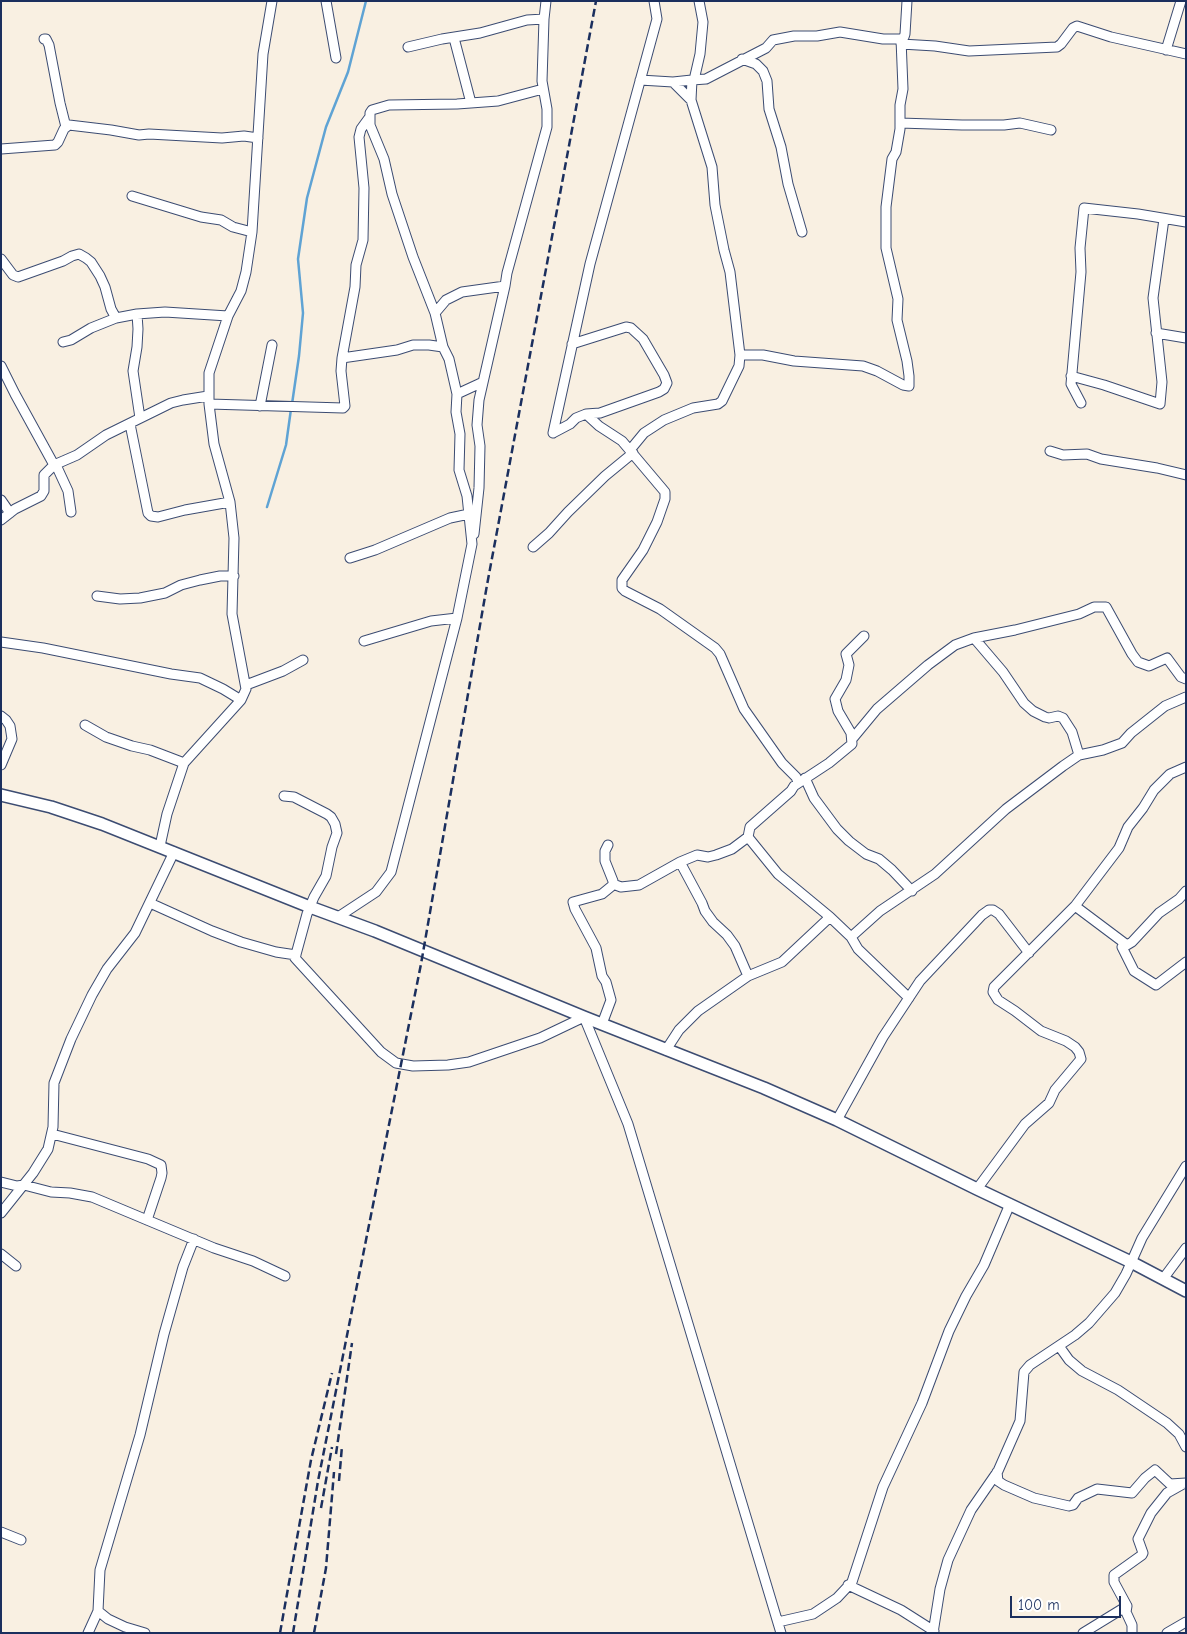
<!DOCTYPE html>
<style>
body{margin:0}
#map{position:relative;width:1187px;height:1634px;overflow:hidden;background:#f9f0e2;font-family:"Comic Neue",sans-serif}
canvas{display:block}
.frame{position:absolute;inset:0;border:2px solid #1b2f5e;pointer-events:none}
.scale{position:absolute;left:1010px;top:1596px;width:111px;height:22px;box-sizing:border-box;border:2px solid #1b2f5e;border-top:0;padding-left:6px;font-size:15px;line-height:18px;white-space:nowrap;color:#1b2f5e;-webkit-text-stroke:4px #fff;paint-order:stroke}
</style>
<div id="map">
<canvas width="1187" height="1634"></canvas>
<div class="frame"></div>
<div class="scale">100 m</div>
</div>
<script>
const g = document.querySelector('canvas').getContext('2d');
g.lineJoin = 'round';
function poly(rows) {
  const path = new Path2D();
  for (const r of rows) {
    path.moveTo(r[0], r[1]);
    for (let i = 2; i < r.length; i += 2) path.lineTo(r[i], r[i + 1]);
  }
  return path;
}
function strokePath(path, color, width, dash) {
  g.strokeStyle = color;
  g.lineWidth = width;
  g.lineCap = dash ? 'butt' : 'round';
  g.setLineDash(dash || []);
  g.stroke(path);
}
strokePath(poly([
 [292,404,299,356,303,313,298,259,307,198,326,127,348,72,366,1],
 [267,507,286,445,291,409]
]), '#5fa3d4', 2.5);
const minor = poly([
 [326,1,336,58],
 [454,38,471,103],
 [44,39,46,39,49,45,60,103,66,127],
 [901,44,935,46,969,51,1057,47,1061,44,1073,28,1077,26,1111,37,1186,54],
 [408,47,442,39,480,33,527,20,544,19],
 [1166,50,1181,1],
 [742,59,756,64,763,71,767,81,769,109,781,147,788,184,802,232],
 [692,80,706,79,766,48,773,40,794,36,817,36,840,32,883,39,901,39,904,37,905,34,907,1],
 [694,80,700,54,703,22,699,1],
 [673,82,691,100],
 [900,123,962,125,1004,125,1020,123,1051,130],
 [1,149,55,145,58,142,64,129,69,125,111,130,139,135,149,134,222,138,244,136,258,138],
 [132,196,201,217,221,220,233,227,252,232],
 [1,259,13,275,18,277,63,261,72,256,79,254,86,258,91,262,100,276,105,287,111,309,116,318],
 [435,313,446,300,462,292,505,286],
 [137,314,138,329,137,347,133,371,140,418],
 [1156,333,1186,338],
 [63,342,71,340,91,328,116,318,137,314,165,312,228,316],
 [572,344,626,327,631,328,643,339,664,375,667,383,664,389,659,392,600,413,586,414],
 [443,347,435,313,413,257,392,194,384,159,370,125,370,113,372,110,389,105,457,104,498,101,543,89],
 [740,355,763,355,794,361,863,366,877,371,903,385,909,386,909,376,907,361,897,320,898,299,886,248,886,207,892,159,896,152,900,129,900,105,903,89,901,39],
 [342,358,355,287,356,265,363,240,364,188,359,137,361,129,369,118],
 [1,366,15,394,54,465,77,455,106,435,171,403,183,400,208,396],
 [1071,376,1104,385,1160,404,1162,382,1153,298,1164,219],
 [457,394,483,382],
 [1081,403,1071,384,1081,272,1080,248,1084,208,1138,214,1186,222],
 [209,404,343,408,345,406,341,371,342,358,397,350,413,345,429,345,443,347,449,359,457,394,456,412,460,434,459,470,467,496,472,544,457,618,391,872,376,892,338,917],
 [260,406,272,345],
 [130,424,148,513,151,516,158,517,185,510,230,502],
 [553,433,570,424,576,418,586,414,599,426,622,441,665,492,665,499,657,522,643,550,622,580,622,588,625,591,660,609,715,648,720,654,744,709,782,763,796,777,798,782],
 [553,433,590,264,657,19,654,1],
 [630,450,644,433,664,420,693,408,718,404,722,401,739,366,740,355,730,272,724,250,715,205,712,167,691,100,692,80,673,82,640,80],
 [1050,451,1063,455,1087,454,1101,459,1157,468,1186,475],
 [56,465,68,491,71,512],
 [1,500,10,513],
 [1,520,15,509,41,496,44,491,44,475,54,465],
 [474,534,479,488,480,446,477,425,479,400,505,286,507,273,547,127,547,109,542,81,544,19,546,1],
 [533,547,549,533,568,512,605,476,633,453],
 [350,558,375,550,450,518,469,514],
 [97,596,120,599,140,598,165,593,181,585,200,580,220,576,234,576],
 [864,636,846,654,849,665,846,680,835,699,838,711,851,733,852,744,829,763,794,786,791,791,750,827,748,837,778,874,830,917,851,937,858,949,909,998],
 [974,638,1015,630,1079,614,1094,607,1106,607,1132,654,1138,662,1149,666,1167,658,1181,677,1186,679],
 [364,641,431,621,457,618],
 [1,642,43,648,171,674,200,678,223,689,241,700],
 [246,685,283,671,303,660],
 [1,716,6,720,10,726,12,739,1,765],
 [85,725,106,737,132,746,150,750,184,763],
 [853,738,877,709,928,665,955,645,974,638,1003,672,1024,703,1033,711,1045,717,1049,718,1058,716,1063,718,1072,732,1079,755],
 [805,778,814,798,837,829,849,841,866,854,879,859,892,870,912,891],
 [284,796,294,797,327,814,331,817,335,824,337,833,332,847,326,876,314,897,307,914,295,958,381,1052,396,1063,413,1066,448,1065,469,1062,540,1038,584,1017,628,1124,781,1633],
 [160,846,167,814,184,763,241,700,246,689,232,614,234,538,230,502,214,444,209,404,209,373,228,316,241,291,246,272,252,232,263,54,272,1],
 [680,862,702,903,705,911,713,922,727,935,735,946,748,976],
 [613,884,621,887,639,885,680,862,697,855,708,857,716,855,732,849,748,837],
 [150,903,212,931,241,942,276,952,296,955],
 [1075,906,1127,945,1132,942,1159,913,1179,899,1186,891],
 [851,937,880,911,935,874,1006,809,1063,766,1079,755,1103,750,1122,743,1131,733,1165,706,1186,697],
 [1122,947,1134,971,1156,985,1186,962],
 [602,1024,611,1000,606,982,602,976,596,948,575,909,573,902,602,894,613,885,613,881,605,861,605,851,608,845],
 [666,1050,679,1030,698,1011,748,976,782,962,830,917],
 [837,1120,883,1037,920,981,982,915,989,910,993,910,999,914,1029,953],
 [52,1134,148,1159,161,1165,162,1173,161,1178,147,1220],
 [1,1182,17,1186,24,1185,51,1192,70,1193,92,1197,214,1248,253,1261,285,1276],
 [977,1189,1025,1124,1049,1103,1055,1090,1081,1059,1079,1052,1075,1047,1066,1041,1041,1031,1015,1011,998,1000,993,992,994,987,1075,906,1119,848,1128,827,1143,808,1154,790,1170,774,1186,767],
 [1,1213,33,1173,48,1149,53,1127,54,1083,71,1039,92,995,107,969,135,933,174,852],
 [1,1254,16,1266],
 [1163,1279,1186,1248],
 [1059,1346,1069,1360,1082,1371,1118,1390,1167,1423,1179,1434,1186,1447],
 [997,1472,998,1481,1004,1485,1034,1498,1069,1506,1073,1505,1078,1498,1097,1489,1132,1493,1145,1478,1155,1470,1170,1484,1186,1483],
 [1,1532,21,1540],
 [848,1585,901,1610,934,1631],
 [778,1622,813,1614,837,1598,852,1582,883,1487,922,1403,949,1331,966,1296,984,1265,1010,1204],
 [88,1633,98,1611],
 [145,1633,125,1627,108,1619,98,1611,100,1570,140,1435,164,1334,183,1267,194,1239],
 [933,1633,940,1589,948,1560,971,1510,998,1471,1020,1421,1024,1372,1030,1365,1075,1335,1089,1323,1115,1293,1126,1274,1142,1238,1186,1166],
 [1083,1633,1127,1606],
 [1132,1633,1132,1625,1126,1612,1127,1606,1114,1582,1114,1575,1142,1555,1143,1553,1138,1539,1151,1513,1167,1493,1183,1484],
 [1167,1633,1186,1622]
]);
const major = poly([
 [1,795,51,807,102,824,310,907,375,931,584,1017,764,1088,837,1120,977,1189,1131,1262,1186,1291]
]);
strokePath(minor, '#3c4c72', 11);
strokePath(major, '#3c4c72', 14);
strokePath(minor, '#fff', 9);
strokePath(major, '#fff', 11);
strokePath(poly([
 [336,1454,352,1343],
 [339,1481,342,1446],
 [321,1508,332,1447],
 [280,1633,311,1460,332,1373],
 [293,1633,318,1481,421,964,487,585,596,1],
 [314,1633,326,1568,334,1472]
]), '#1b2f5e', 2.5, [8, 4]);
</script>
